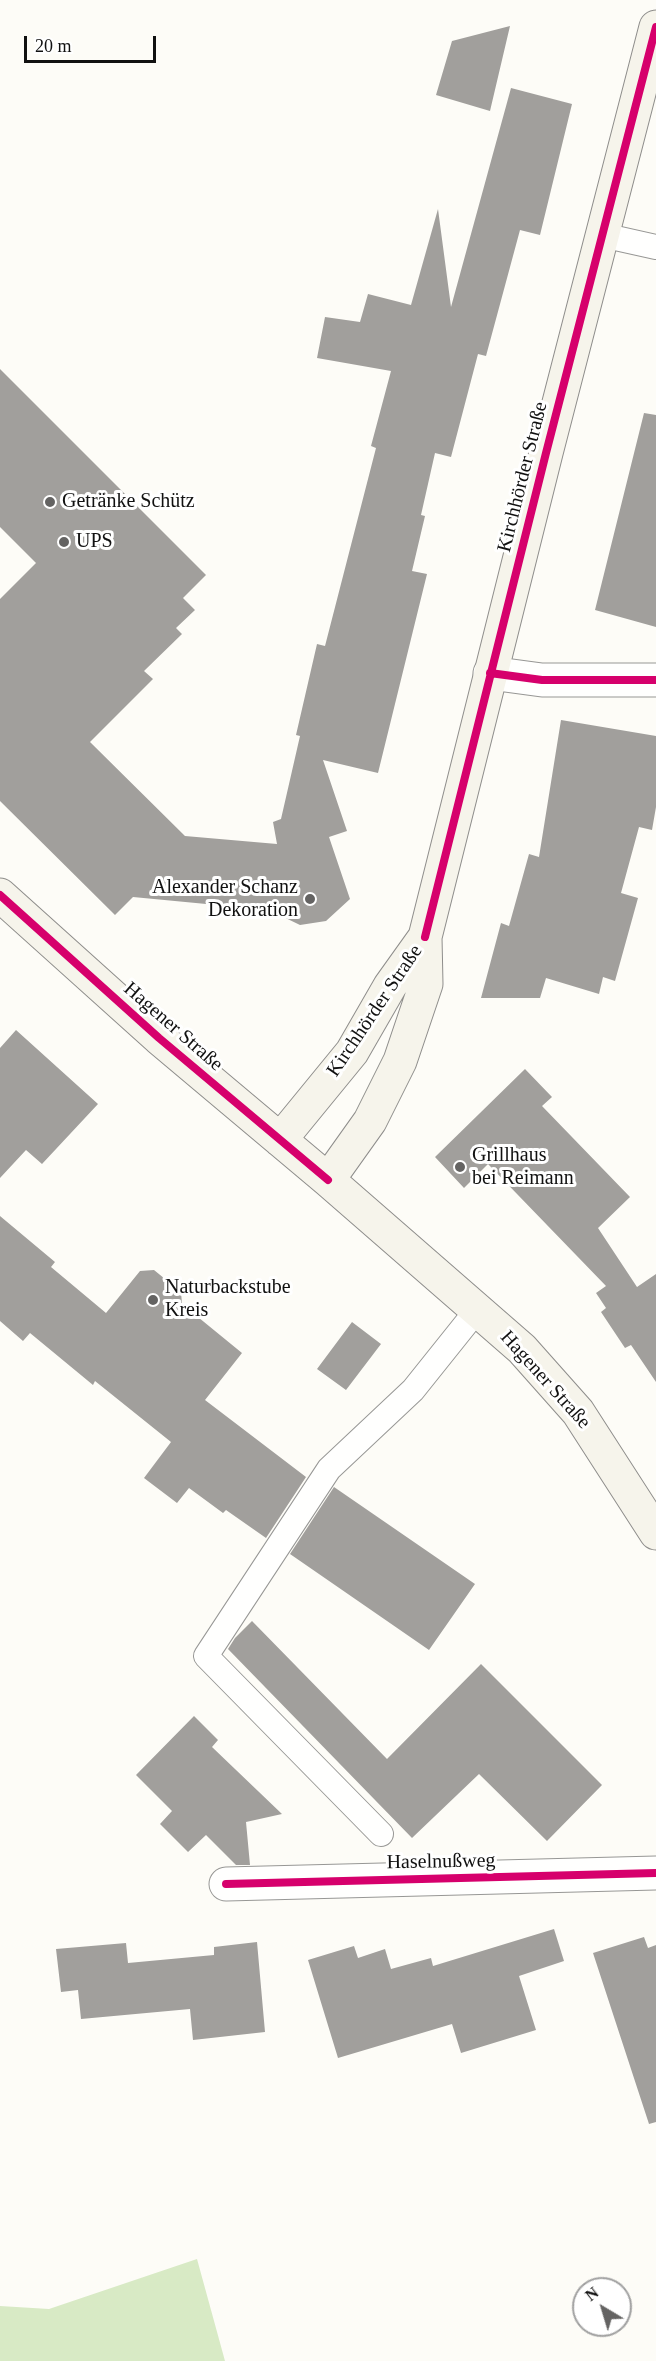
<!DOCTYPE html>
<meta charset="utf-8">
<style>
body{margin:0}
#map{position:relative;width:656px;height:2361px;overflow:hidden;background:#fdfcf7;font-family:"Times New Roman",serif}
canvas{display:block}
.north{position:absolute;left:572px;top:2277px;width:60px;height:60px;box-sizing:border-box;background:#fff;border:2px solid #a0a0a0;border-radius:50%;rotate:322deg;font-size:16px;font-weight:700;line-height:24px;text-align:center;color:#111}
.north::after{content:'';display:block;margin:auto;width:21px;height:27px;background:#646362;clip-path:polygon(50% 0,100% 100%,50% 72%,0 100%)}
.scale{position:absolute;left:24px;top:36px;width:132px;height:27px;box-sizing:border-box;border:3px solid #111;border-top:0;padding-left:8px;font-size:18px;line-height:21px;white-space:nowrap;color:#111;-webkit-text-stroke:4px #fff;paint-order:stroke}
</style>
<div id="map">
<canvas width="656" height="2361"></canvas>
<div class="north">N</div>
<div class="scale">20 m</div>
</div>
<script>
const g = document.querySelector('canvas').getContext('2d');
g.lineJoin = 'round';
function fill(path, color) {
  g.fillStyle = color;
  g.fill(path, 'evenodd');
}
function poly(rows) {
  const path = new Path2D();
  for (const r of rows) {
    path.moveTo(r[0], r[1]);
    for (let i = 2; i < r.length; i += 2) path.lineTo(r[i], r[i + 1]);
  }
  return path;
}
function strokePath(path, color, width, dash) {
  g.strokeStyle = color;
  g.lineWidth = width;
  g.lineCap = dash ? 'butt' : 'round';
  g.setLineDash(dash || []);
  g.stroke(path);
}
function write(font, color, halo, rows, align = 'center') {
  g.font = font + ' "Times New Roman",serif';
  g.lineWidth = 6;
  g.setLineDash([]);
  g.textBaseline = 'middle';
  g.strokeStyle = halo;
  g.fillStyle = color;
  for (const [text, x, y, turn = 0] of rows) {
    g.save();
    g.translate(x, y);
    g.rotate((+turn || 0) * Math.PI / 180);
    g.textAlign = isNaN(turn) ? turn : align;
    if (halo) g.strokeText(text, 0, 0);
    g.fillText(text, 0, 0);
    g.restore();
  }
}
fill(poly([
 [197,2259,225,2361,0,2361,0,2306,49,2309]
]), '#d8eac5');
fill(poly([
 [510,26,490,111,436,95,452,41],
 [511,88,572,104,540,235,520,230,486,356,478,354,451,457,435,453,421,515,425,516,412,571,427,574,378,773,323,760,347,831,329,837,350,899,326,921,300,925,269,910,133,897,115,915,0,801,0,599,36,563,0,527,0,369,206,575,183,598,195,610,176,628,182,634,144,671,153,679,90,742,185,836,277,844,273,822,281,819,300,736,296,735,317,644,325,646,376,448,371,446,391,371,317,358,325,317,360,322,368,294,411,305,438,209,451,307],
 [644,413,656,415,656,627,595,610],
 [561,720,656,736,656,807,652,830,639,827,621,893,638,898,615,981,603,977,599,994,546,978,540,998,481,998,501,923,509,926,529,854,539,857],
 [16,1030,98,1104,42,1164,26,1150,0,1178,0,1048],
 [525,1069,552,1097,542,1106,630,1197,598,1228,637,1287,656,1274,656,1382,631,1345,625,1348,601,1312,606,1308,596,1293,606,1286,488,1164,464,1188,435,1157],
 [0,1216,55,1262,51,1267,106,1313,140,1271,154,1270,181,1292,182,1304,242,1353,205,1400,306,1477,266,1538,226,1510,223,1513,189,1488,177,1503,144,1478,171,1442,95,1381,93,1385,30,1333,23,1341,0,1321],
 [352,1322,381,1344,346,1390,317,1369],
 [334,1487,475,1584,429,1650,290,1554],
 [252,1621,387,1759,481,1664,602,1785,547,1841,479,1774,412,1838,228,1649,235,1638],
 [194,1716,218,1740,212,1747,282,1814,246,1822,250,1865,236,1865,206,1835,188,1852,160,1824,172,1811,136,1775],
 [554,1929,564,1961,519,1976,536,2030,461,2053,452,2024,338,2058,308,1960,354,1946,358,1958,385,1949,391,1969,431,1958,433,1966],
 [644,1937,648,1948,656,1945,656,2122,649,2124,593,1953],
 [257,1942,265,2032,193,2040,190,2009,81,2019,78,1990,61,1992,56,1949,126,1943,128,1963,214,1955,214,1947]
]), '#a19f9c');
const lane = poly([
 [602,235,656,247],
 [381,1834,206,1656,329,1469,413,1390,477,1310]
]);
const street = poly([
 [490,673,542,680,656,680],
 [226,1884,656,1873]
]);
const secondary = poly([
 [0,895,159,1038,328,1180,522,1349,578,1412,656,1533],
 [280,1140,352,1052,390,986,425,937],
 [328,1180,370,1121,400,1061,426,984,425,937,546,453,656,27]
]);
strokePath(lane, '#979795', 26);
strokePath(street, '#979795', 35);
strokePath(secondary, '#8e8d8b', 35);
strokePath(lane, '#fffffe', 24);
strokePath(street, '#fffffe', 33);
strokePath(secondary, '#f6f4eb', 33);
strokePath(poly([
 [490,673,542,680,656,680],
 [0,895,159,1038,328,1180],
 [425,937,546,453,656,27],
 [226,1884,656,1873]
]), '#d6006c', 8);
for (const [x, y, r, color] of [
 [50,502,6,"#646362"],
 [64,542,6,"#646362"],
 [310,899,6,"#646362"],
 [460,1167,6,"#646362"],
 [153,1300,6,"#646362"]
]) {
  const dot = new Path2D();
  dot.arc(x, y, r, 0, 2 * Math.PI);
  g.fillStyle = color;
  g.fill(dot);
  strokePath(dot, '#fff', 2);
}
write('20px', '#111', '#fff', [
 ["Kirchhörder Straße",523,477,-76],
 ["Kirchhörder Straße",375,1011,-56],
 ["Hagener Straße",173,1027,41],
 ["Hagener Straße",545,1380,48],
 ["Haselnußweg",441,1862,-1]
]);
write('20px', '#111', '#fff', [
 ["Getränke Schütz",62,502],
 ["UPS",76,542],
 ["Alexander Schanz",298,888,"right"],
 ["Dekoration",298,911,"right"],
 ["Grillhaus",472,1156],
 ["bei Reimann",472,1179],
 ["Naturbackstube",165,1288],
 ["Kreis",165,1311]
], 'left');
</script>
